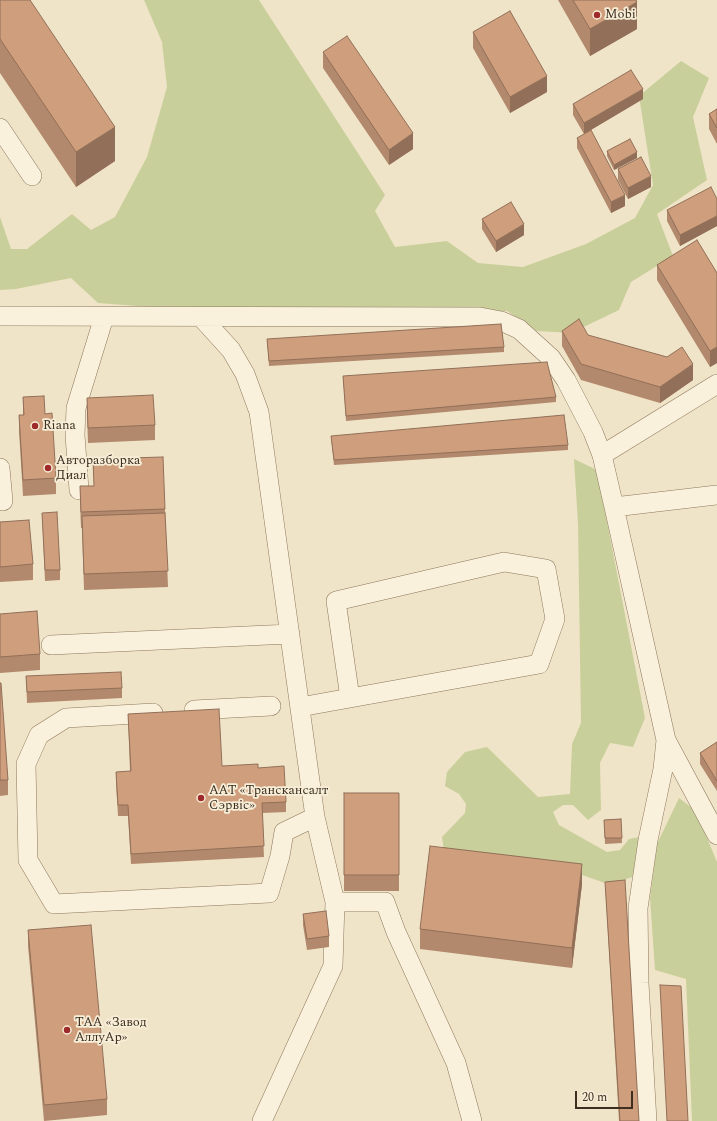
<!DOCTYPE html>
<meta charset="utf-8">
<style>
body{margin:0}
#map{position:relative;width:717px;height:1121px;overflow:hidden;background:#f0e4c8;font-family:Spectral,serif}
canvas{display:block}
.scale{position:absolute;left:575px;top:1091px;width:58px;height:18px;box-sizing:border-box;border:2px solid #3d2e20;border-top:0;padding-left:5px;font-size:12px;line-height:14px;white-space:nowrap;color:#3d2e20;-webkit-text-stroke:3px #f7eed8;paint-order:stroke}
</style>
<div id="map">
<canvas width="717" height="1121"></canvas>
<div class="scale">20 m</div>
</div>
<script>
const g = document.querySelector('canvas').getContext('2d');
g.lineJoin = 'round';
function fill(path, color) {
  g.fillStyle = color;
  g.fill(path, 'evenodd');
}
function poly(rows) {
  const path = new Path2D();
  for (const r of rows) {
    path.moveTo(r[0], r[1]);
    for (let i = 2; i < r.length; i += 2) path.lineTo(r[i], r[i + 1]);
  }
  return path;
}
function strokePath(path, color, width, dash) {
  g.strokeStyle = color;
  g.lineWidth = width;
  g.lineCap = dash ? 'butt' : 'round';
  g.setLineDash(dash || []);
  g.stroke(path);
}
function write(font, color, halo, rows, align = 'center') {
  g.font = font + ' Spectral,serif';
  g.lineWidth = 3.5;
  g.setLineDash([]);
  g.textBaseline = 'middle';
  g.strokeStyle = halo;
  g.fillStyle = color;
  for (const [text, x, y, turn = 0] of rows) {
    g.save();
    g.translate(x, y);
    g.rotate((+turn || 0) * Math.PI / 180);
    g.textAlign = isNaN(turn) ? turn : align;
    if (halo) g.strokeText(text, 0, 0);
    g.fillText(text, 0, 0);
    g.restore();
  }
}
fill(poly([
 [144,0,259,0,385,195,375,211,395,247,447,241,478,263,523,267,586,244,635,218,653,185,639,96,681,61,709,78,693,117,707,180,657,214,673,256,631,282,619,310,571,333,537,331,507,311,363,313,216,312,98,303,71,278,16,289,0,290,0,217,11,249,27,249,72,214,91,230,115,217,147,157,167,87,162,42],
 [574,459,597,470,645,718,633,747,610,743,600,763,601,810,588,820,573,805,563,805,553,812,559,825,607,852,620,850,629,839,640,837,641,850,632,877,621,881,605,883,582,875,456,858,444,851,442,837,465,813,466,804,459,794,445,786,447,772,465,752,487,747,538,797,570,794,572,744,581,723,578,524],
 [679,798,696,811,717,862,717,1121,692,1121,686,979,655,970,650,898,657,844]
]), '#c9cf9b');
const minor = poly([
 [0,128,32,176],
 [0,316,480,317,501,321,519,329,551,358,566,380,593,432,602,455,614,507,666,740,717,835],
 [201,317,231,350,245,374,259,412,315,817,335,902,333,966,262,1121],
 [602,455,717,384],
 [0,468,3,501],
 [79,490,75,435,76,408,104,317],
 [614,507,717,495],
 [51,645,290,634],
 [300,707,350,698,539,664,555,619,546,569,504,562,336,601,350,698],
 [194,710,271,706],
 [153,713,66,718,39,735,26,764,28,860,54,904,269,893,280,856,284,832,315,817],
 [335,902,385,902,396,932,456,1063,472,1121],
 [647,1121,639,983,638,908,648,840,663,769,666,740]
]);
strokePath(minor, '#8d765c', 20);
strokePath(minor, '#faf1dc', 19);
fill(poly([
 [0,0,115,161,76,187,0,73],
 [558,0,636,0,637,29,590,56],
 [473,32,547,92,510,113,473,48],
 [323,52,413,149,389,165,323,68],
 [643,99,584,134,573,115,573,104],
 [717,109,717,144,709,129,709,114],
 [577,138,625,206,611,213,577,148],
 [607,151,637,158,614,170,607,156],
 [618,169,651,187,628,199,618,180],
 [717,199,717,226,680,246,667,221,667,210],
 [482,219,524,235,496,252,482,229],
 [657,265,717,273,717,363,710,367,657,280],
 [562,331,588,335,693,380,660,403,581,380,562,346],
 [267,339,504,347,504,352,269,366],
 [343,376,556,397,556,402,346,421],
 [23,397,56,478,56,494,23,496,19,431,19,415,23,415],
 [87,398,155,425,155,440,88,443,87,413],
 [331,436,568,445,568,450,334,465],
 [93,459,165,509,168,587,84,590,82,528,81,528,80,502,80,486,94,486],
 [42,513,60,570,60,580,45,581],
 [0,522,33,564,33,580,0,582],
 [0,614,40,654,40,670,0,673],
 [26,676,122,688,122,698,27,703],
 [0,683,8,780,8,795,0,796],
 [128,714,222,766,258,768,286,802,286,812,262,813,264,857,131,864,128,816,118,816,116,783,116,772,130,772],
 [717,742,717,791,700,764,700,753],
 [344,793,399,793,399,891,344,891],
 [621,819,622,843,605,844,604,820],
 [605,882,639,1121,619,1121],
 [582,884,572,968,420,949,420,929],
 [303,914,329,936,329,947,307,950,303,925],
 [28,930,107,1099,107,1115,44,1121,28,946]
]), '#b2896c');
fill(poly([
 [637,2,637,29,590,56,590,29],
 [547,76,547,92,510,113,510,97],
 [643,89,643,99,584,134,584,123],
 [115,127,115,161,76,187,76,152],
 [413,133,413,149,389,165,389,150],
 [637,152,637,158,614,170,614,165],
 [651,176,651,187,628,199,628,188],
 [625,195,625,206,611,213,611,202],
 [717,216,717,226,680,246,680,235],
 [524,224,524,235,496,252,496,241],
 [717,347,717,363,710,367,710,351],
 [693,364,693,380,660,403,660,387],
 [582,864,582,884,572,968,572,948]
]), '#916f58');
const building = poly([
 [0,0,30,0,115,127,76,152,0,39,0,0],
 [573,0,636,0,637,2,590,29,573,0],
 [510,11,547,76,510,97,473,32,510,11],
 [347,36,413,133,389,150,323,52,347,36],
 [631,70,643,89,584,123,573,104,631,70],
 [717,109,717,128,709,114,717,109],
 [591,130,625,195,611,202,577,138,591,130],
 [630,139,637,152,614,165,607,151,630,139],
 [641,157,651,176,628,188,618,169,641,157],
 [711,187,717,199,717,216,680,235,667,210,711,187],
 [511,202,524,224,496,241,482,219,511,202],
 [697,240,717,273,717,347,710,351,657,265,697,240],
 [579,319,588,335,667,357,682,347,693,364,660,387,581,364,562,331,579,319],
 [501,324,504,347,269,361,267,339,501,324],
 [547,362,556,397,346,416,343,376,547,362],
 [153,395,155,425,88,428,87,398,153,395],
 [44,396,45,414,52,413,56,478,23,480,19,415,24,415,23,397,44,396],
 [564,415,568,445,334,460,331,436,564,415],
 [163,457,165,509,81,512,80,486,94,486,93,459,163,457],
 [57,512,60,570,45,570,42,513,57,512],
 [165,513,168,571,84,574,82,516,165,513],
 [29,520,33,564,0,567,0,522,29,520],
 [37,611,40,654,0,657,0,614,37,611],
 [121,672,122,688,27,692,26,676,121,672],
 [0,683,1,683,8,780,0,780,0,683],
 [219,709,222,766,258,764,258,768,284,766,286,802,262,803,264,846,131,854,128,805,118,805,116,772,131,771,128,714,219,709],
 [717,742,717,781,700,753,717,742],
 [344,793,399,793,399,875,344,875,344,793],
 [621,819,622,838,605,838,604,820,621,819],
 [430,846,582,864,572,948,420,929,430,846],
 [625,880,639,1121,620,1121,605,882,625,880],
 [326,911,329,936,307,939,303,914,326,911],
 [91,925,107,1099,44,1105,28,930,91,925],
 [660,985,681,986,688,1121,667,1121,660,985]
]);
fill(building, '#cf9f7d');
strokePath(building, '#916f58', 1);
for (const [x, y, r, color] of [
 [597,15,4,"#9e2a2b"],
 [35,426,4,"#9e2a2b"],
 [48,468,4,"#9e2a2b"],
 [201,798,4,"#9e2a2b"],
 [67,1030,4,"#9e2a2b"]
]) {
  const dot = new Path2D();
  dot.arc(x, y, r, 0, 2 * Math.PI);
  g.fillStyle = color;
  g.fill(dot);
  strokePath(dot, '#f7eed8', 1.5);
}
write('13px', '#3d2e20', '#f7eed8', [
 ["Mobi",605,15],
 ["Riana",43,426],
 ["Авторазборка",56,461],
 ["Диал",56,476],
 ["ААТ «Транскансалт",209,791],
 ["Сэрвіс»",209,806],
 ["ТАА «Завод",75,1023],
 ["АллуАр»",75,1038]
], 'left');
</script>
